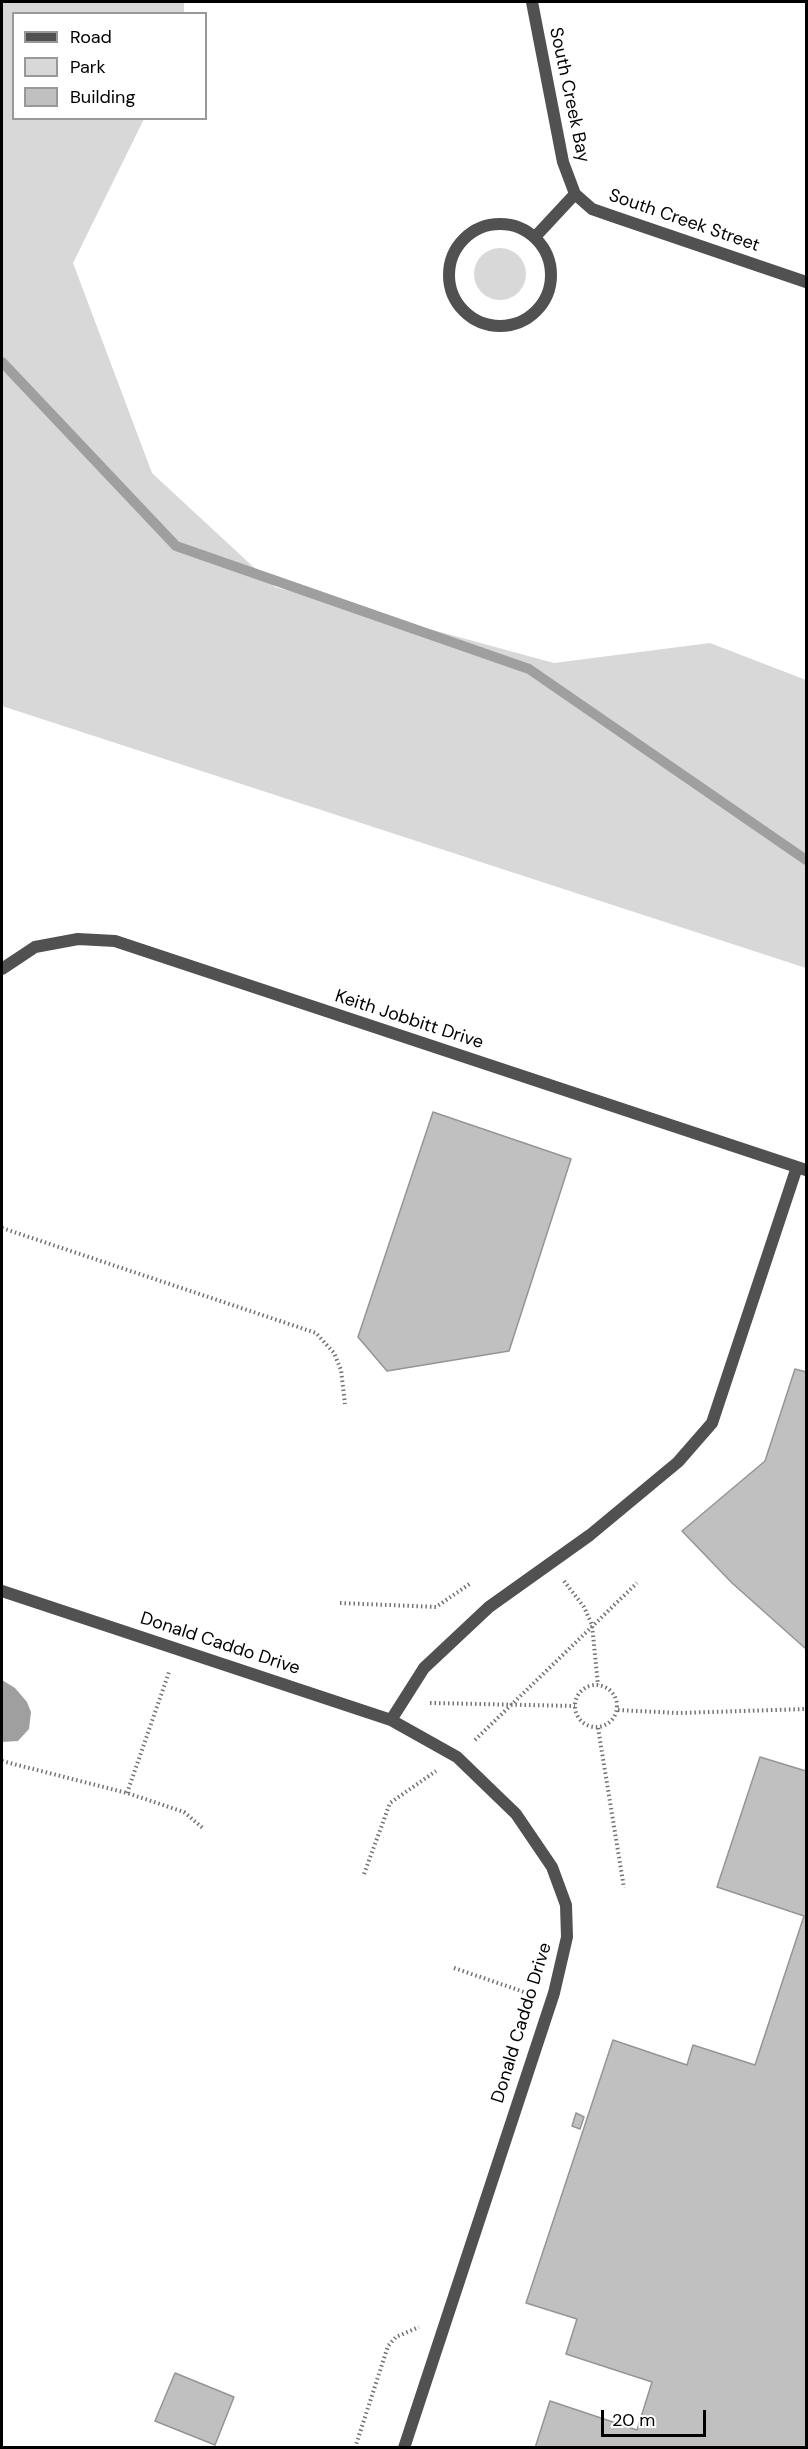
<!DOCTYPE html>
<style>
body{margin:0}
#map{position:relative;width:808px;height:2449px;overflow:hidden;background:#fff;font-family:"DM Sans",sans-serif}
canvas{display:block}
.frame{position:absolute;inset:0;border:3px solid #000;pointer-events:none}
.legend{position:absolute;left:12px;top:12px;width:195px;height:108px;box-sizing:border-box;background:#fff;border:2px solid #999;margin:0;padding:8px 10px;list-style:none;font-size:18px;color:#000}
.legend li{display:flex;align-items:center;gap:12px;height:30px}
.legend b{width:30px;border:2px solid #999}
.scale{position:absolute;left:601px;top:2410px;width:105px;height:27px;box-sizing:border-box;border:3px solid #000;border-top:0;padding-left:8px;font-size:18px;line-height:21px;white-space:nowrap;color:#000;-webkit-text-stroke:4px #fff;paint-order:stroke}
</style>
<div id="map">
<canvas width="808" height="2449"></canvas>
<div class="frame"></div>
<ul class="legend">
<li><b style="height:8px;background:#515151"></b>Road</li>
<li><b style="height:16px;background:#d8d8d8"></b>Park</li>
<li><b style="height:16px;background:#c0c0c0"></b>Building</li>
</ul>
<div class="scale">20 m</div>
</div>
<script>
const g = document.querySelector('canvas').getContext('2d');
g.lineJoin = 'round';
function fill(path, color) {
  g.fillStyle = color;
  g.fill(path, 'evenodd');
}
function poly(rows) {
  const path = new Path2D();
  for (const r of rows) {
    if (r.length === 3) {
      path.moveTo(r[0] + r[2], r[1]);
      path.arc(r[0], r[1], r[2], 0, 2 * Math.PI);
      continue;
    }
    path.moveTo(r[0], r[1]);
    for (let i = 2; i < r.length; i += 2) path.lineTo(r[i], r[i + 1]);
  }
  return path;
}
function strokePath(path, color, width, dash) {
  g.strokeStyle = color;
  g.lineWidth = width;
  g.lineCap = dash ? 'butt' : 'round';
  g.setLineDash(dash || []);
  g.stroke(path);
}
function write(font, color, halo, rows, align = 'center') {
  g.font = font + ' "DM Sans",sans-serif';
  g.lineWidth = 6;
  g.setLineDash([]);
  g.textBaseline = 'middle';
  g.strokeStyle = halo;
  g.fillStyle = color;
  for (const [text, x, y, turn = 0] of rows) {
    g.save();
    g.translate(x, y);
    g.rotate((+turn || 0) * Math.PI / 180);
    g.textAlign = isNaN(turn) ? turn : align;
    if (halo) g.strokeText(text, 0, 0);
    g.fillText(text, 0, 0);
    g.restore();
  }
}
fill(poly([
 [2,2,184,2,184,13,14,14,14,118,144,119,73,263,152,473,275,587,554,663,710,643,806,680,806,968,2,706],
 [500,274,26]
]), '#d8d8d8');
fill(poly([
 [2,1680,15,1688,27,1702,31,1712,29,1729,18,1741,2,1742]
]), '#9f9f9f');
strokePath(poly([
 [2,362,176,546,529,669,806,860]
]), '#9f9f9f', 10);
const building = poly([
 [433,1112,571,1159,509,1351,387,1371,358,1337,433,1112],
 [795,1369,806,1372,806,1649,732,1583,682,1531,765,1461,795,1369],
 [760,1757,806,1771,806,2448,535,2448,550,2401,637,2430,652,2382,566,2354,577,2319,526,2303,613,2040,687,2065,693,2045,755,2065,804,1916,717,1887,760,1757],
 [576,2113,584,2117,580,2129,572,2126,576,2113],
 [175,2373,234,2397,215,2445,155,2421,175,2373]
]);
fill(building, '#c0c0c0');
strokePath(building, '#959595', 1.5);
strokePath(poly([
 [2,1228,316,1333,334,1353,341,1370,345,1404],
 [564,1581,584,1607,592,1625,598,1685],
 [340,1603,436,1607,471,1583],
 [596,1706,21],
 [430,1703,575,1706],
 [618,1710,678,1713,806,1709],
 [598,1728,624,1888],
 [475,1740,637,1583],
 [2,1761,127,1793,184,1812,204,1829],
 [127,1793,169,1672],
 [364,1874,390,1803,436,1771],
 [454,1968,530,1994],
 [355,2448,388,2346,396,2337,419,2327]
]), '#737373', 4, [1.5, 3]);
strokePath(poly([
 [532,2,563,162,575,194],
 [500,275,51],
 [535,237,575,194,592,209,615,217,806,282],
 [2,969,35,947,78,939,115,941,806,1170],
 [2,1591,391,1720,457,1757,516,1814,552,1867,566,1905,567,1937,554,1993,404,2448],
 [391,1720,424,1668,489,1607,590,1535,678,1462,712,1423,797,1167]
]), '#515151', 12);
write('18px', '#000', '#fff', [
 ["South Creek Bay",569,95,78],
 ["South Creek Street",684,221,19],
 ["Keith Jobbitt Drive",409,1020,18],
 ["Donald Caddo Drive",220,1644,18],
 ["Donald Caddo Drive",522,2023,-73]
]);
</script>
